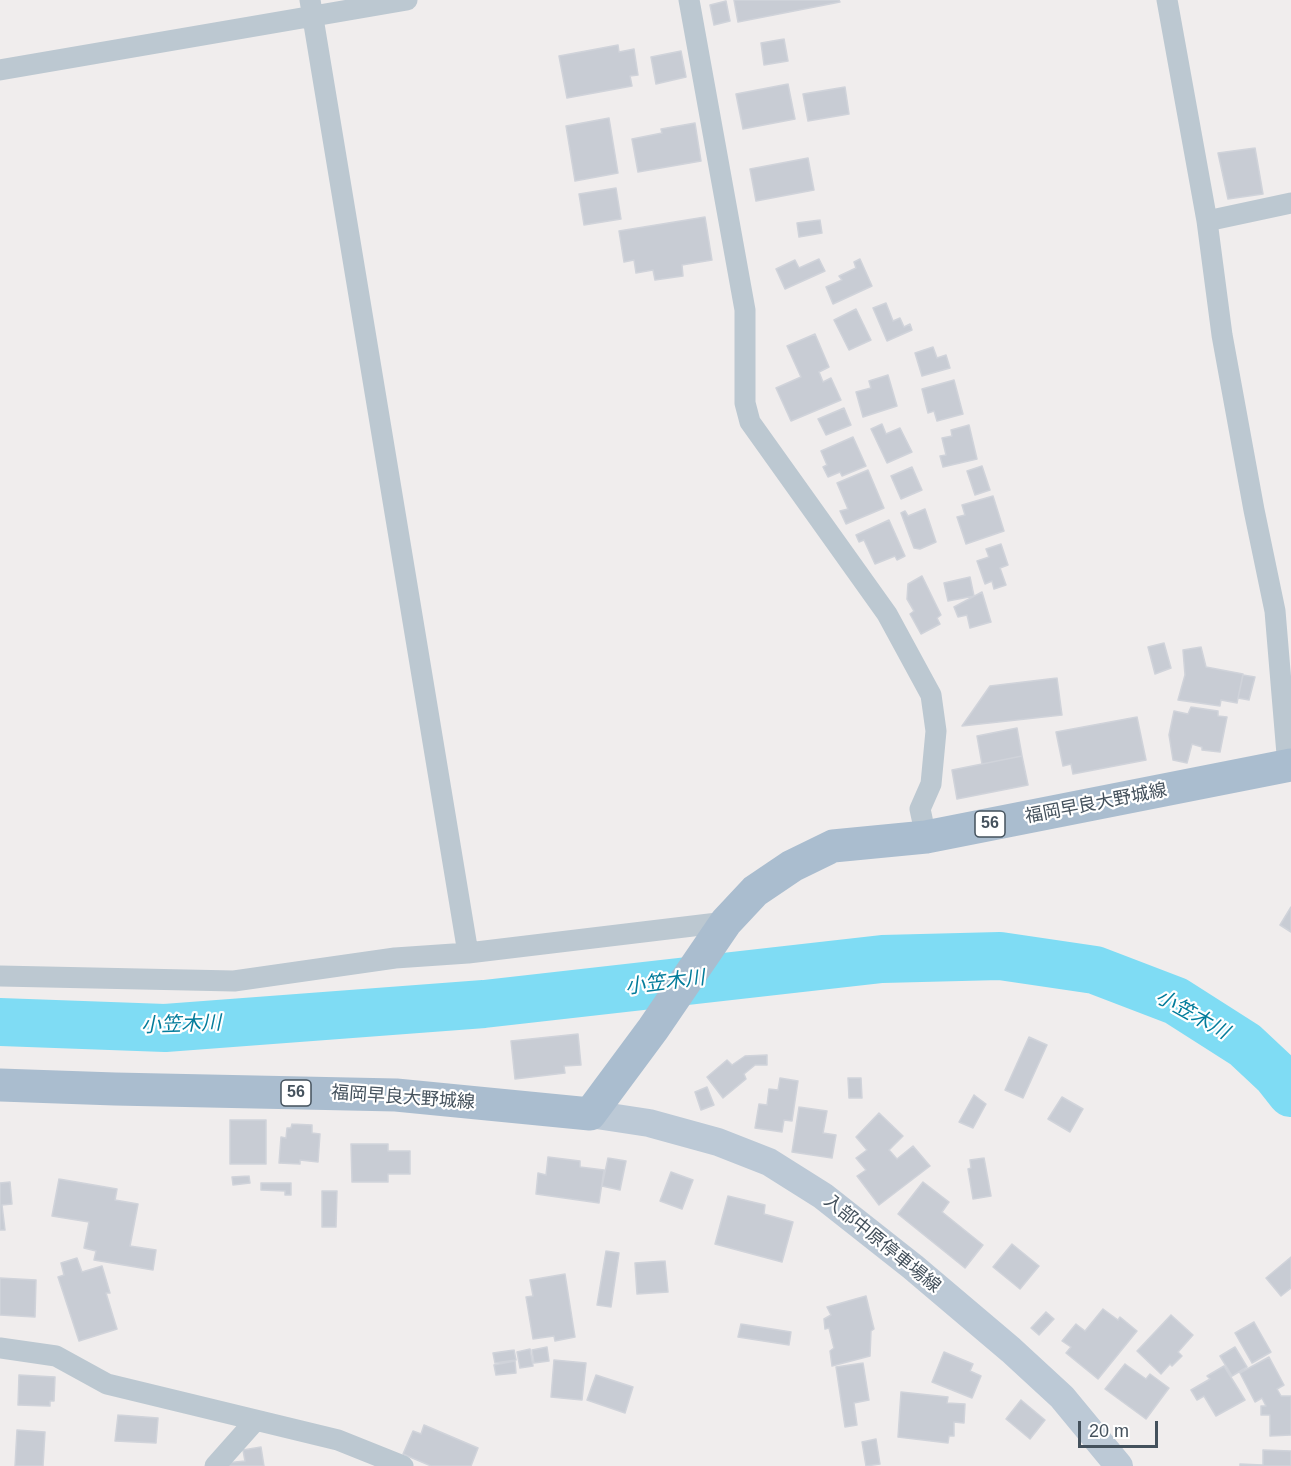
<!DOCTYPE html>
<meta charset="utf-8">
<style>
body{margin:0}
#map{position:relative;width:1291px;height:1466px;overflow:hidden;background:#f0eded;font-family:Helvetica,sans-serif}
canvas{display:block}
.scale{position:absolute;left:1078px;top:1421px;width:80px;height:27px;box-sizing:border-box;border:3px solid #44515c;border-top:0;padding-left:8px;font-size:18px;line-height:21px;white-space:nowrap;color:#44515c;-webkit-text-stroke:4px #fff;paint-order:stroke}
</style>
<div id="map">
<canvas width="1291" height="1466"></canvas>
<div class="scale">20 m</div>
</div>
<script>
const g = document.querySelector('canvas').getContext('2d');
g.lineJoin = 'round';
function poly(rows) {
  const path = new Path2D();
  for (const r of rows) {
    path.moveTo(r[0], r[1]);
    for (let i = 2; i < r.length; i += 2) path.lineTo(r[i], r[i + 1]);
  }
  return path;
}
function strokePath(path, color, width, dash) {
  g.strokeStyle = color;
  g.lineWidth = width;
  g.lineCap = dash ? 'butt' : 'round';
  g.setLineDash(dash || []);
  g.stroke(path);
}
function fill(path, color) {
  g.fillStyle = color;
  g.fill(path, 'evenodd');
}
function write(font, color, halo, rows, align = 'center') {
  g.font = font + ' Helvetica,"Noto Sans JP",sans-serif';
  g.lineWidth = 4.5;
  g.setLineDash([]);
  g.textBaseline = 'middle';
  g.strokeStyle = halo;
  g.fillStyle = color;
  for (const [text, x, y, turn = 0] of rows) {
    g.save();
    g.translate(x, y);
    g.rotate((+turn || 0) * Math.PI / 180);
    g.textAlign = isNaN(turn) ? turn : align;
    if (halo) g.strokeText(text, 0, 0);
    g.fillText(text, 0, 0);
    g.restore();
  }
}
strokePath(poly([
 [0,1022,165,1028,484,1004,882,959,1000,956,1095,970,1176,1001,1245,1045,1276,1074,1291,1093]
]), '#7fdcf4', 48);
const building = poly([
 [734,0,839,0,840,2,738,22,734,0],
 [726,1,730,21,714,25,710,5,726,1],
 [784,39,788,61,764,65,761,43,784,39],
 [618,45,619,52,634,49,638,75,630,76,632,86,567,98,559,56,618,45],
 [681,51,686,77,656,84,651,57,681,51],
 [788,84,795,119,743,129,736,94,788,84],
 [845,87,849,114,808,121,803,94,845,87],
 [609,118,618,173,575,181,566,126,609,118],
 [695,123,701,161,638,172,632,139,662,133,661,129,695,123],
 [1255,148,1263,194,1228,199,1218,153,1255,148],
 [808,158,814,190,756,201,750,169,808,158],
 [616,188,621,219,584,225,579,194,616,188],
 [705,217,712,260,682,265,683,276,655,280,653,270,636,273,634,260,624,262,619,231,705,217],
 [820,220,822,233,799,237,797,223,820,220],
 [819,259,825,271,785,289,776,269,795,260,799,268,819,259],
 [860,259,872,286,833,304,826,287,842,280,839,276,856,268,854,262,860,259],
 [886,303,893,321,900,318,904,327,910,324,912,330,887,341,873,308,886,303],
 [856,309,871,340,849,350,834,320,856,309],
 [815,334,829,367,819,372,823,382,831,378,841,400,791,421,776,388,801,377,787,346,815,334],
 [933,347,937,358,946,355,950,368,922,376,915,353,933,347],
 [888,375,897,406,863,417,856,392,871,388,869,381,888,375],
 [954,380,963,414,937,421,934,411,928,413,922,389,954,380],
 [844,408,851,425,826,435,818,419,844,408],
 [882,424,886,434,900,428,912,452,887,463,871,429,882,424],
 [969,425,977,459,943,467,940,456,946,455,942,438,952,436,951,430,969,425],
 [853,437,866,466,842,476,840,472,828,477,823,467,827,465,821,451,853,437],
 [982,466,990,490,975,495,967,471,982,466],
 [912,467,922,490,901,499,891,476,912,467],
 [868,470,884,508,846,524,840,511,848,509,837,483,868,470],
 [993,496,1004,531,966,544,957,517,965,515,962,505,993,496],
 [925,509,936,542,920,549,914,548,901,513,905,511,908,516,925,509],
 [889,520,905,556,897,560,895,556,875,564,864,540,859,542,856,535,889,520],
 [1001,544,1008,565,1000,568,1006,585,994,589,992,581,985,584,977,561,989,557,986,549,1001,544],
 [922,576,941,615,937,618,940,624,921,634,910,614,914,611,907,599,908,584,922,576],
 [970,577,974,596,948,601,944,583,970,577],
 [982,592,991,622,970,628,967,615,958,617,954,607,982,592],
 [1164,643,1171,668,1155,674,1148,647,1164,643],
 [1201,647,1206,667,1243,674,1237,703,1221,700,1220,706,1178,700,1185,675,1183,650,1201,647],
 [1243,675,1255,677,1249,700,1238,698,1243,675],
 [1057,678,1062,715,962,726,990,686,1057,678],
 [1191,707,1218,711,1218,716,1227,717,1220,752,1202,750,1202,747,1192,744,1187,763,1173,760,1169,735,1174,711,1188,714,1191,707],
 [1137,717,1146,760,1073,774,1071,764,1063,766,1056,732,1137,717],
 [1017,728,1022,756,982,764,977,736,1017,728],
 [1022,756,1028,785,957,799,952,770,1022,756],
 [1291,907,1291,932,1280,925,1291,907],
 [578,1034,581,1065,564,1066,565,1073,515,1079,511,1041,578,1034],
 [1029,1037,1047,1045,1023,1098,1005,1090,1029,1037],
 [767,1055,767,1065,755,1065,744,1074,746,1079,723,1098,707,1077,727,1060,732,1065,745,1056,767,1055],
 [780,1078,798,1081,792,1121,784,1120,782,1132,755,1128,759,1104,767,1105,769,1089,778,1090,780,1078],
 [848,1078,861,1078,862,1098,849,1098,848,1078],
 [707,1087,714,1105,701,1110,695,1092,707,1087],
 [974,1095,986,1104,973,1128,959,1122,974,1095],
 [1062,1097,1083,1109,1070,1132,1048,1119,1062,1097],
 [799,1107,827,1111,823,1133,836,1135,832,1158,792,1152,799,1107],
 [879,1113,903,1136,889,1150,897,1159,913,1146,930,1166,879,1205,857,1176,866,1170,856,1158,867,1150,856,1137,879,1113],
 [230,1120,266,1120,266,1164,230,1164,230,1120],
 [292,1124,312,1125,312,1133,320,1134,318,1162,300,1160,300,1164,279,1163,281,1137,286,1138,287,1128,291,1128,292,1124],
 [351,1144,388,1144,388,1151,410,1151,410,1174,388,1174,388,1182,352,1182,351,1144],
 [548,1157,580,1161,580,1167,604,1170,599,1203,536,1194,538,1173,546,1175,548,1157],
 [608,1158,626,1161,620,1190,602,1186,608,1158],
 [984,1158,991,1196,973,1199,968,1169,971,1168,970,1160,984,1158],
 [671,1172,693,1180,682,1209,660,1201,671,1172],
 [249,1176,250,1183,233,1185,232,1177,249,1176],
 [59,1179,117,1189,115,1200,138,1204,130,1246,156,1250,153,1270,94,1260,96,1251,84,1248,89,1222,52,1216,59,1179],
 [10,1182,12,1204,2,1205,5,1230,0,1230,0,1183,10,1182],
 [923,1182,949,1202,942,1212,983,1245,965,1268,898,1214,923,1182],
 [261,1183,291,1183,291,1195,285,1195,285,1191,261,1190,261,1183],
 [322,1191,337,1191,336,1227,322,1227,322,1191],
 [728,1196,765,1205,764,1214,793,1222,782,1262,715,1244,728,1196],
 [1012,1244,1039,1266,1020,1289,993,1267,1012,1244],
 [606,1251,619,1253,611,1307,597,1305,606,1251],
 [1291,1257,1291,1288,1281,1296,1266,1278,1291,1257],
 [77,1258,82,1272,102,1266,110,1293,106,1293,117,1329,79,1341,58,1277,64,1275,61,1263,77,1258],
 [665,1261,668,1292,637,1294,635,1263,665,1261],
 [565,1274,575,1337,555,1341,554,1336,533,1339,526,1297,533,1296,530,1280,565,1274],
 [0,1278,36,1280,35,1317,0,1315,0,1278],
 [866,1296,874,1329,871,1331,870,1356,832,1366,830,1351,834,1348,829,1328,825,1329,824,1319,831,1315,827,1307,866,1296],
 [1103,1309,1118,1320,1120,1317,1137,1331,1098,1379,1066,1353,1071,1347,1062,1341,1076,1324,1085,1331,1103,1309],
 [1046,1312,1054,1319,1039,1335,1031,1328,1046,1312],
 [1171,1315,1193,1335,1178,1352,1182,1356,1172,1366,1170,1364,1161,1374,1137,1351,1171,1315],
 [1254,1322,1271,1352,1252,1363,1235,1333,1254,1322],
 [741,1324,791,1332,789,1345,738,1337,741,1324],
 [547,1347,549,1361,534,1363,532,1350,547,1347],
 [1235,1347,1247,1367,1232,1376,1220,1356,1235,1347],
 [530,1349,533,1366,520,1368,517,1352,530,1349],
 [514,1350,516,1360,495,1363,493,1353,514,1350],
 [944,1352,973,1364,970,1371,981,1376,972,1398,932,1382,944,1352],
 [1269,1357,1284,1385,1277,1389,1281,1396,1291,1396,1291,1435,1270,1436,1270,1415,1261,1415,1261,1406,1266,1406,1262,1398,1255,1402,1240,1373,1269,1357],
 [554,1360,586,1363,582,1400,551,1397,554,1360],
 [515,1361,516,1373,496,1375,494,1365,515,1361],
 [863,1363,869,1400,854,1403,857,1425,845,1427,836,1367,863,1363],
 [1125,1364,1146,1379,1150,1374,1169,1388,1146,1419,1105,1389,1125,1364],
 [1224,1366,1245,1400,1216,1416,1204,1396,1197,1400,1191,1390,1210,1379,1207,1376,1224,1366],
 [19,1375,55,1377,54,1401,50,1401,50,1406,18,1405,19,1375],
 [596,1375,633,1387,625,1413,587,1400,596,1375],
 [901,1392,948,1397,947,1403,965,1404,964,1423,954,1422,954,1436,949,1436,948,1443,898,1437,901,1392],
 [1021,1400,1045,1420,1030,1439,1006,1419,1021,1400],
 [118,1415,158,1418,156,1443,115,1441,118,1415],
 [424,1425,478,1448,471,1466,431,1466,403,1454,413,1431,421,1434,424,1425],
 [17,1430,45,1432,43,1466,15,1466,17,1430],
 [876,1439,880,1464,866,1466,862,1442,876,1439],
 [261,1447,264,1466,227,1466,226,1463,245,1461,243,1450,261,1447],
 [1263,1450,1291,1451,1291,1466,1240,1466,1240,1464,1263,1465,1263,1450]
]);
fill(building, '#c8ccd4');
strokePath(building, '#d0d3da', 1.5);
strokePath(poly([
 [310,0,468,953],
 [689,0,745,310,745,403,750,422,887,614,931,695,936,731,931,784,920,809,926,837],
 [1167,0,1207,221,1222,335,1254,510,1275,611,1288,766],
 [0,70,407,0],
 [1207,221,1291,203],
 [0,976,234,981,395,958,468,953,726,922],
 [0,1348,56,1356,107,1384,338,1440,403,1466],
 [215,1466,255,1421]
]), '#bcc8d1', 21);
strokePath(poly([
 [590,1114,649,1123,718,1142,769,1162,823,1196,913,1267,1011,1350,1062,1397,1119,1466]
]), '#bcc9d6', 28);
strokePath(poly([
 [0,1085,115,1089,396,1095,590,1114,653,1029,726,922,755,891,792,866,833,846,926,837,1291,765]
]), '#aabdcf', 33);
for (const [x, y, w] of [
 [990,824,30],
 [296,1093,30]
]) {
  const box = new Path2D();
  box.roundRect(x - w / 2, y - 13, w, 26, 4.5);
  g.fillStyle = '#fff';
  g.fill(box);
  strokePath(box, '#44515c', 1.5);
}
write('bold 16px', '#44515c', null, [
 ["56",990,824],
 ["56",296,1093]
]);
write('18px', '#44515c', '#fff', [
 ["福岡早良大野城線",1096,804,-11],
 ["福岡早良大野城線",403,1098,4],
 ["入部中原停車場線",882,1244,39]
]);
write('italic 20px', '#037c9b', '#fff', [
 ["小笠木川",665,983,-7],
 ["小笠木川",1192,1015,29],
 ["小笠木川",181,1025,-2]
]);
</script>
